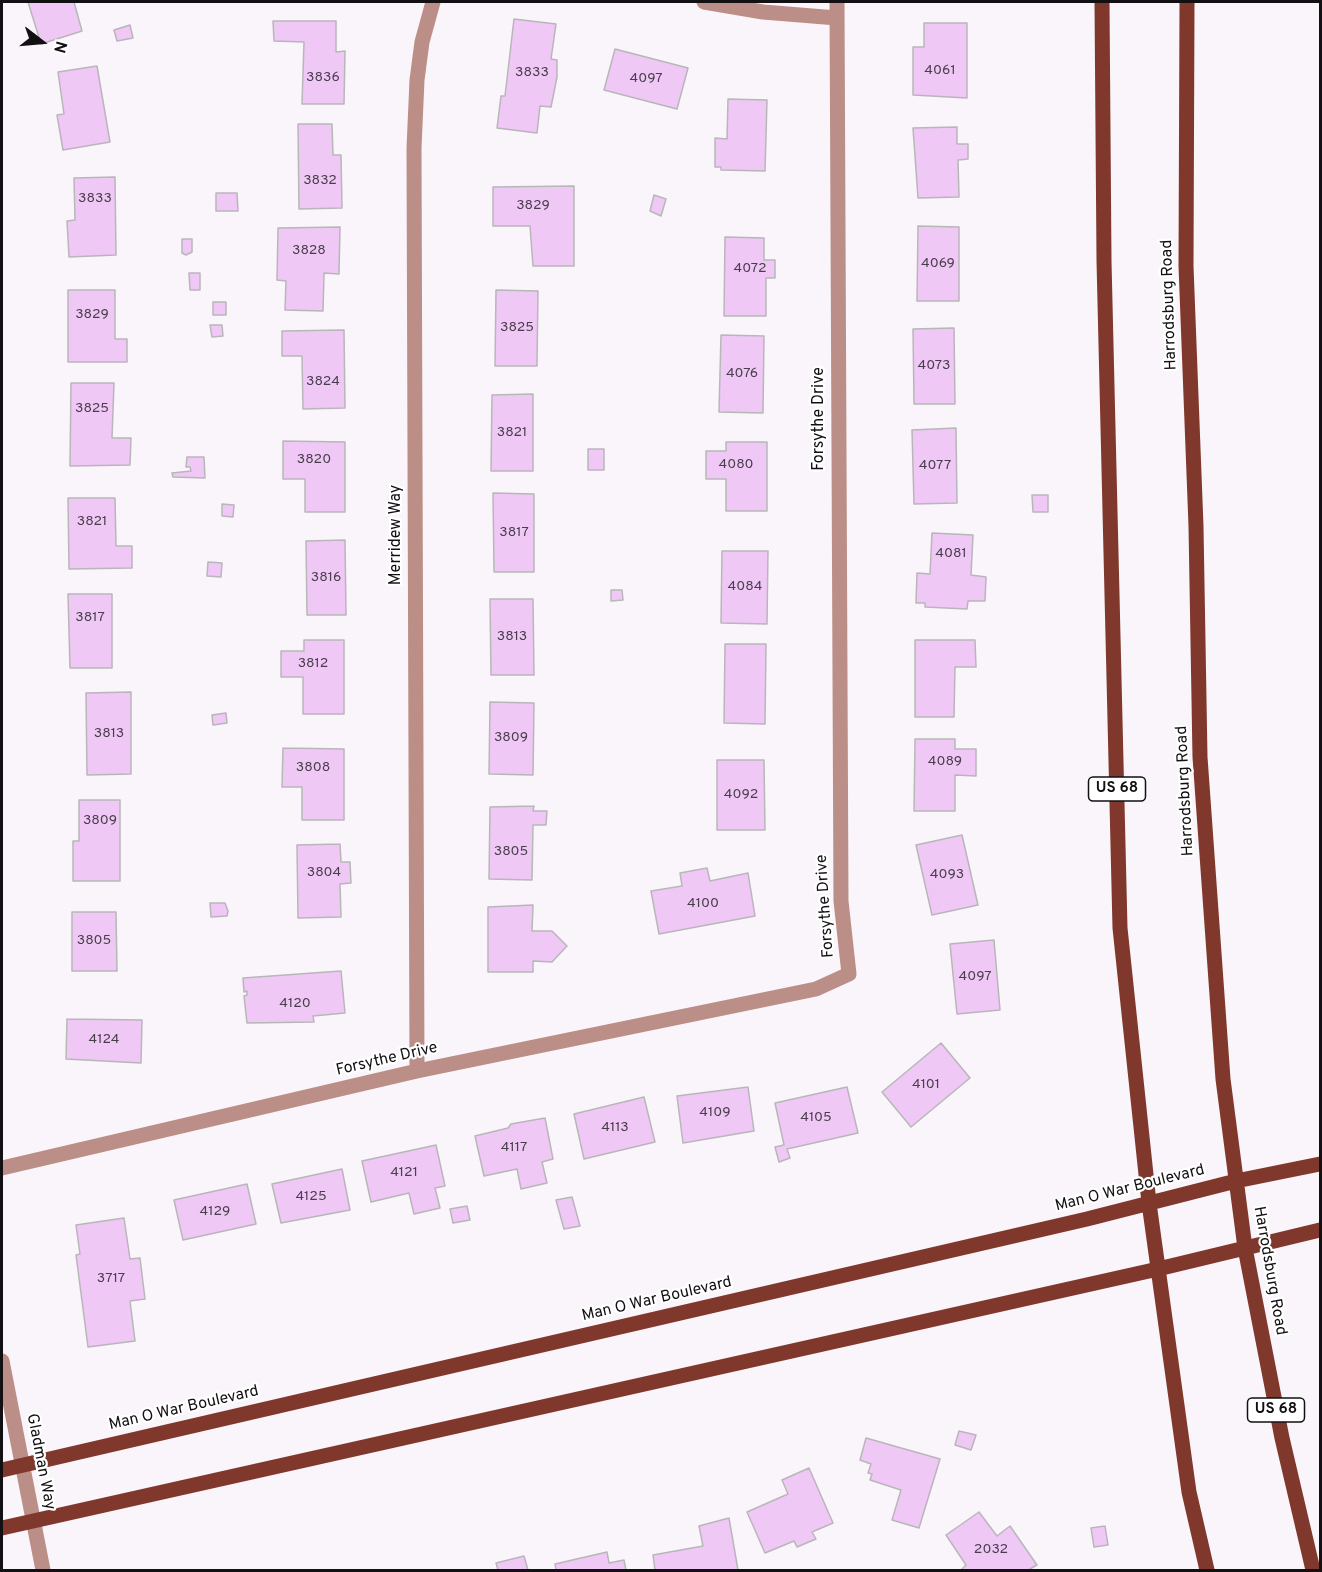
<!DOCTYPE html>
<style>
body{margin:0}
#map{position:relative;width:1322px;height:1572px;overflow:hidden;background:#f9f5fa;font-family:Overpass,sans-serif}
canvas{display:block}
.frame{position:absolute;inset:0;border:3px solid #121012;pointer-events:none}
.north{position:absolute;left:12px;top:12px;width:60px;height:60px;-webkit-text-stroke:4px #fff;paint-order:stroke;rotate:106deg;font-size:16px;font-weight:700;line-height:24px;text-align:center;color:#121012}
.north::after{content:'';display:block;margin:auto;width:21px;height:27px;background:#121012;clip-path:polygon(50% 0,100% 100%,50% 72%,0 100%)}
</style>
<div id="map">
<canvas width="1322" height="1572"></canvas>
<div class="frame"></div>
<div class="north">N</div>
</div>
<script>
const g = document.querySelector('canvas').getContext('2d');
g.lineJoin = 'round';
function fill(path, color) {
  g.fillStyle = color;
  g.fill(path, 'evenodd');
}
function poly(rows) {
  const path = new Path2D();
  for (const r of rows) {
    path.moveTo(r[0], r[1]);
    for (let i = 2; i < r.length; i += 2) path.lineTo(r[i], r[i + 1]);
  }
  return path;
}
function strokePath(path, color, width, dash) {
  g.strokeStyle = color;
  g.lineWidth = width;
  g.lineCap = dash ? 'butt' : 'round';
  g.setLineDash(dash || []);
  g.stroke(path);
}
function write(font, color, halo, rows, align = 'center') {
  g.font = font + ' Overpass,sans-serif';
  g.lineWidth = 4.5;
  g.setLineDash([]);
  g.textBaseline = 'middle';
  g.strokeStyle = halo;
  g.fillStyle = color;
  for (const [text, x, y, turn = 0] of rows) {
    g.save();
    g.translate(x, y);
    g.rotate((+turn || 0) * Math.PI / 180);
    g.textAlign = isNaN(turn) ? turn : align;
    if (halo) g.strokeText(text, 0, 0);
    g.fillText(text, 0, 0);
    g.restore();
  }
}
const building = poly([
 [28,2,74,2,82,31,41,44,28,2],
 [514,19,556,24,551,59,557,60,557,77,551,107,540,106,537,133,497,128,501,96,505,96,514,19],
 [273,21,336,21,336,52,345,51,344,104,302,104,304,42,274,41,273,21],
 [924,23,967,23,967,98,913,95,913,47,924,47,924,23],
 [130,25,133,38,117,41,114,30,130,25],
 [615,49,688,68,677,109,604,90,615,49],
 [97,66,110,142,63,150,57,115,64,114,58,72,97,66],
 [728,99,767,100,765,171,721,170,721,167,715,167,715,138,727,139,728,99],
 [298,124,332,124,333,155,341,155,342,208,299,209,298,124],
 [957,127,957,144,968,144,968,159,958,160,959,197,918,198,913,128,957,127],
 [115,177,116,255,69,257,67,221,75,220,74,178,115,177],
 [574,186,574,266,533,266,530,226,493,226,493,187,574,186],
 [216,193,237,193,238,211,216,211,216,193],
 [654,195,666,199,661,216,650,211,654,195],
 [918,226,959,227,959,301,917,301,918,226],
 [340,227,339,274,324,273,323,311,285,310,286,281,277,280,278,228,340,227],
 [725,237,764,238,764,260,775,260,775,278,766,278,766,316,724,316,725,237],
 [182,239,192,239,192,252,186,255,182,253,182,239],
 [189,273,200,273,200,290,190,290,189,273],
 [68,290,115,290,115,339,127,339,127,362,68,362,68,290],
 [496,290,538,291,537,366,495,366,496,290],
 [213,302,226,302,226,315,213,315,213,302],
 [210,325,222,325,223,336,212,337,210,325],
 [954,328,955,404,914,404,913,329,954,328],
 [344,330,345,408,303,409,302,356,282,356,282,331,344,330],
 [721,335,764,336,763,413,719,412,721,335],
 [71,383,114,383,112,438,131,438,130,465,70,466,71,383],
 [533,394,533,471,491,471,492,395,533,394],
 [956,428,957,503,914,504,912,430,956,428],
 [283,441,345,442,345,512,305,512,305,479,283,479,283,441],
 [726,442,767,442,767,511,726,511,726,479,706,479,706,451,726,451,726,442],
 [588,449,604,449,604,470,588,470,588,449],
 [187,457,204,457,205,478,173,477,172,473,191,471,190,467,186,467,187,457],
 [493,493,534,494,534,572,494,572,493,493],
 [1032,495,1048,495,1048,512,1033,512,1032,495],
 [68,498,115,498,116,546,132,546,132,568,69,569,68,498],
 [222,504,234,505,233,517,222,516,222,504],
 [932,533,973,535,971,575,986,577,985,601,968,601,967,609,925,607,925,603,916,603,917,573,930,574,932,533],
 [345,540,346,615,307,615,306,541,345,540],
 [722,551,768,551,767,624,721,623,722,551],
 [208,562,222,563,221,577,207,576,208,562],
 [611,590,622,590,623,600,611,601,611,590],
 [68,594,112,594,112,668,70,668,68,594],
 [490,599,533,599,534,675,491,675,490,599],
 [304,640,344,640,344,714,303,714,303,677,281,677,281,651,304,651,304,640],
 [915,640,975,640,976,667,955,667,954,717,915,717,915,640],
 [725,644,766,644,765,724,724,723,725,644],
 [131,692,131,774,87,775,86,693,131,692],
 [490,702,534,703,533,775,489,774,490,702],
 [226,713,227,723,213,725,212,715,226,713],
 [915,739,955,739,955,749,976,749,976,776,955,775,955,811,914,811,915,739],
 [283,748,344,749,344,820,302,820,302,787,282,787,283,748],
 [717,760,764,760,765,830,717,830,717,760],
 [79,800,120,800,120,881,73,881,73,841,79,841,79,800],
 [534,806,533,811,547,811,546,825,533,825,532,880,489,879,490,807,534,806],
 [962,835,978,905,932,915,916,845,962,835],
 [340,844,341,862,350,862,351,883,340,884,341,917,298,918,297,845,340,844],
 [707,868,710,881,748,873,755,916,659,934,651,891,682,886,680,873,707,868],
 [210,903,225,903,228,911,227,916,211,917,210,903],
 [533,905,532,931,552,931,567,946,552,962,533,961,533,972,488,972,488,907,533,905],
 [72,912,116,912,117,971,72,971,72,912],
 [994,940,1000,1010,957,1014,950,944,994,940],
 [341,971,345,1013,313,1016,314,1022,247,1023,244,996,247,995,247,991,244,992,243,978,341,971],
 [67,1019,142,1020,141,1063,66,1059,67,1019],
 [941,1043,970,1078,911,1127,882,1092,941,1043],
 [748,1087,754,1131,683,1143,677,1096,748,1087],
 [847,1087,858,1133,787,1149,790,1158,779,1162,775,1147,784,1145,775,1103,847,1087],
 [644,1097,655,1142,584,1159,574,1114,644,1097],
 [545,1118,553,1159,542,1162,547,1183,521,1189,517,1169,484,1176,475,1136,508,1128,511,1124,545,1118],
 [436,1145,445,1186,435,1188,440,1208,414,1214,409,1193,371,1202,362,1161,436,1145],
 [342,1169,350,1210,281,1223,272,1184,342,1169],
 [247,1184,256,1224,183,1240,174,1200,247,1184],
 [572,1197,580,1226,564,1229,556,1200,572,1197],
 [467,1206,470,1220,453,1223,450,1209,467,1206],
 [124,1218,130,1259,140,1258,145,1299,130,1301,135,1341,88,1347,76,1255,80,1254,76,1225,124,1218],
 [959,1431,976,1435,971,1450,955,1445,959,1431],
 [866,1438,940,1459,919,1528,892,1520,901,1490,870,1480,872,1474,868,1473,871,1464,860,1460,866,1438],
 [809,1468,833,1523,812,1532,816,1539,797,1547,794,1541,765,1553,747,1512,788,1494,782,1480,809,1468],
 [979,1512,997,1536,1010,1526,1037,1565,1028,1570,961,1570,966,1565,946,1535,979,1512],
 [729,1518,738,1570,655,1570,653,1555,703,1546,699,1526,729,1518],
 [1105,1526,1108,1545,1094,1547,1091,1528,1105,1526],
 [607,1552,609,1563,624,1560,626,1570,556,1570,555,1564,607,1552],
 [524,1556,528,1570,498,1570,496,1563,524,1556]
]);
fill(building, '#efc8f6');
strokePath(building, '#b9b6ba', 1.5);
strokePath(poly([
 [704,2,763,12,837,18],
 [417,1071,414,148,417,80,422,42,433,2],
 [2,1168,417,1071,816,989,849,974,841,901,837,2],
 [2,1361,43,1570]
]), '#bb8f87', 15);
strokePath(poly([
 [1102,2,1104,261,1120,928,1149,1203,1189,1492,1207,1570],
 [1187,2,1186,266,1196,526,1200,757,1223,1079,1245,1248,1282,1438,1313,1570],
 [2,1470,1087,1219,1236,1181,1320,1164],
 [2,1528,1158,1269,1320,1230]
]), '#81382c', 15);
write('14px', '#493e4b', null, [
 ["4061",940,71],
 ["3833",532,73],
 ["3836",323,78],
 ["4097",646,79],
 ["3832",320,181],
 ["3833",95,199],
 ["3829",533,206],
 ["3828",309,251],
 ["4069",938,264],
 ["4072",750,269],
 ["3829",92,315],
 ["3825",517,328],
 ["4073",934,366],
 ["4076",742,374],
 ["3824",323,382],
 ["3825",92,409],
 ["3821",512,433],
 ["3820",314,460],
 ["4080",736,465],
 ["4077",935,466],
 ["3821",92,522],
 ["3817",514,533],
 ["4081",951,554],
 ["3816",326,578],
 ["4084",745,587],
 ["3817",90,618],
 ["3813",512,637],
 ["3812",313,664],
 ["3813",109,734],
 ["3809",511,738],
 ["4089",945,762],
 ["3808",313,768],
 ["4092",741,795],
 ["3809",100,821],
 ["3805",511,852],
 ["3804",324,873],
 ["4093",947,875],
 ["4100",703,904],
 ["3805",94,941],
 ["4097",975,977],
 ["4120",295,1004],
 ["4124",104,1040],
 ["4101",926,1085],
 ["4109",715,1113],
 ["4105",816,1118],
 ["4113",615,1128],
 ["4117",514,1148],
 ["4121",404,1173],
 ["4125",311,1197],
 ["4129",215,1212],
 ["3717",111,1279],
 ["2032",991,1550]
]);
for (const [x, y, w] of [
 [1117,789,57],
 [1276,1410,57]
]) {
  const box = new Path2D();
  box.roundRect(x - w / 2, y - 12, w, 24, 4.5);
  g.fillStyle = '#fff';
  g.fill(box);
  strokePath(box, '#121012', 1.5);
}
write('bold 15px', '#121012', null, [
 ["US 68",1117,789],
 ["US 68",1276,1410]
]);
write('16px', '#121012', '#fff', [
 ["Harrodsburg Road",1170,305,-92],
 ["Forsythe Drive",820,419,-90],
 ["Merridew Way",397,535,-90],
 ["Harrodsburg Road",1186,791,-93],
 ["Forsythe Drive",826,906,-94],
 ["Forsythe Drive",387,1060,-13],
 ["Man O War Boulevard",1130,1189,-14],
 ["Harrodsburg Road",1269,1271,80],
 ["Man O War Boulevard",657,1300,-13],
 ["Man O War Boulevard",184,1409,-13],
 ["Gladman Way",40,1462,79]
]);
</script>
